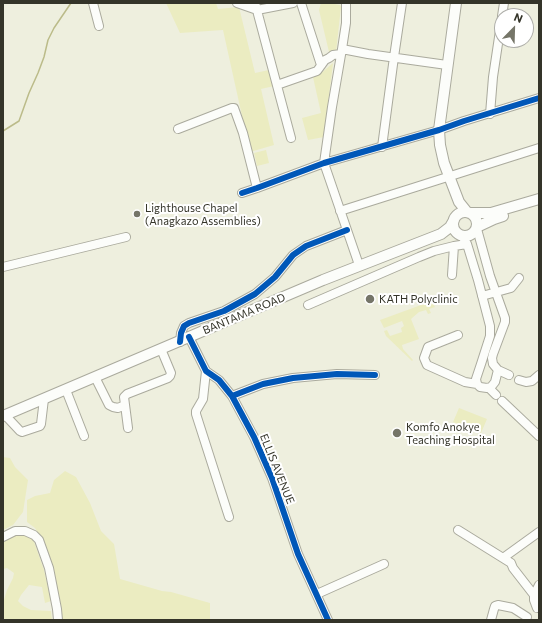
<!DOCTYPE html>
<style>
body{margin:0}
#map{position:relative;width:542px;height:623px;overflow:hidden;background:#eeefde;font-family:Commissioner,sans-serif}
canvas{display:block}
.frame{position:absolute;inset:0;border:4px solid #343429;pointer-events:none}
.north{position:absolute;left:494px;top:8px;width:40px;height:40px;box-sizing:border-box;background:#fff;border:1px solid #aeaea9;border-radius:50%;rotate:23deg;font-size:11px;font-weight:700;line-height:16px;text-align:center;color:#343429}
.north::after{content:'';display:block;margin:auto;width:14px;height:18px;background:#757568;clip-path:polygon(50% 0,100% 100%,50% 72%,0 100%)}
</style>
<div id="map">
<canvas width="542" height="623"></canvas>
<div class="frame"></div>
<div class="north">N</div>
</div>
<script>
const g = document.querySelector('canvas').getContext('2d');
g.lineJoin = 'round';
function fill(path, color) {
  g.fillStyle = color;
  g.fill(path, 'evenodd');
}
function poly(rows) {
  const path = new Path2D();
  for (const r of rows) {
    if (r.length === 3) {
      path.moveTo(r[0] + r[2], r[1]);
      path.arc(r[0], r[1], r[2], 0, 2 * Math.PI);
      continue;
    }
    path.moveTo(r[0], r[1]);
    for (let i = 2; i < r.length; i += 2) path.lineTo(r[i], r[i + 1]);
  }
  return path;
}
function strokePath(path, color, width, dash) {
  g.strokeStyle = color;
  g.lineWidth = width;
  g.lineCap = dash ? 'butt' : 'round';
  g.setLineDash(dash || []);
  g.stroke(path);
}
function write(font, color, halo, rows, align = 'center') {
  g.font = font + ' Commissioner,sans-serif';
  g.lineWidth = 4;
  g.setLineDash([]);
  g.textBaseline = 'middle';
  g.strokeStyle = halo;
  g.fillStyle = color;
  for (const [text, x, y, turn = 0] of rows) {
    g.save();
    g.translate(x, y);
    g.rotate((+turn || 0) * Math.PI / 180);
    g.textAlign = isNaN(turn) ? turn : align;
    if (halo) g.strokeText(text, 0, 0);
    g.fillText(text, 0, 0);
    g.restore();
  }
}
fill(poly([
 [166,3,216,3,218,9,239,7,255,73,269,70,274,86,261,89,274,145,250,152,223,30,180,33],
 [321,3,329,3,340,5,341,7,336,52,331,54,329,52,319,10],
 [333,63,324,137,308,140,302,118,321,113,313,77,320,74],
 [266,150,269,163,257,166,254,153],
 [432,301,435,307,429,309,431,313,428,314,426,310,419,312,411,319,419,339,402,345,403,349,413,360,412,361,386,336,384,331,387,330,390,336,402,332,401,328,404,326,402,321,384,328,380,320],
 [459,408,487,419,481,433,453,422],
 [3,457,10,458,15,467,28,480,23,512,13,525,3,530],
 [65,471,76,477,90,503,101,531,114,544,120,579,162,591,171,592,210,603,210,620,60,620,39,535,35,528,27,522,27,500,35,496,50,493,54,480],
 [16,533,29,535,33,539,44,570,51,601,45,603,42,587,29,585,21,595,18,601,23,606,31,610,51,611,52,620,3,620,3,603,7,590,13,578,14,573,7,568,3,569,3,539]
]), '#ebecc1');
strokePath(poly([
 [3,131,19,121,29,93,38,73,44,57,48,40,54,28,71,3]
]), '#bbbb89', 1.5);
const minor = poly([
 [93,3,99,26],
 [237,3,257,10,293,3],
 [255,3,291,138],
 [301,3,321,65],
 [346,3,346,23,342,49,332,107,324,163,359,265],
 [502,16,504,3],
 [342,49,368,54,447,65],
 [277,85,317,71,325,60,329,58,333,55,341,54],
 [490,114,493,77,502,17],
 [178,129,232,108,234,108,243,133,257,188],
 [382,147,394,57,402,3],
 [242,193,257,188,324,163,439,130,464,121,539,98],
 [340,211,539,148],
 [462,236,467,244,478,280,490,326,490,336,481,364,476,379,477,384,480,387,487,388,491,387,495,382,498,370,493,364,492,358,493,354,505,322,505,318,490,276,477,229],
 [3,267,126,237],
 [452,275,454,246],
 [482,296,511,288,519,278],
 [308,305,419,257,434,251,454,246,467,244],
 [458,335,428,347,424,358,427,365,465,382,477,384],
 [189,337,206,371,219,380,232,396,254,437,272,478,298,554,328,620],
 [180,342,181,333,184,326,189,323,224,311,255,294,275,277,293,255,306,246,347,230],
 [498,370,509,375],
 [206,371,203,399,196,411,196,414,229,517],
 [95,377,109,405,113,407,118,408,125,405],
 [519,380,526,382,532,381,539,375],
 [489,388,496,395],
 [66,390,84,436],
 [232,396,263,384,293,378,337,374,375,375],
 [502,401,539,436],
 [5,415,20,431,22,432,40,426,41,424,44,399],
 [128,428,124,397,127,394,168,378,170,376,171,373,161,349],
 [458,530,511,563,513,568,534,595],
 [3,537,15,531,25,531,34,535,39,540,49,568,57,609,58,620],
 [503,558,539,532],
 [317,594,384,564],
 [537,608,534,600,534,595,539,585],
 [491,620,494,609,495,606,498,605,513,608,527,617]
]);
const major = poly([
 [456,3,439,130,440,145,444,163,459,202,467,212],
 [465,224,12],
 [469,213,491,213,539,199],
 [477,227,494,219,503,216],
 [3,416,323,280,441,234,450,227,454,220]
]);
strokePath(minor, '#aaaa9d', 10);
strokePath(major, '#aaaa9d', 12);
strokePath(minor, '#fcfdfa', 8);
strokePath(major, '#fcfdfa', 10);
strokePath(poly([
 [242,193,257,188,324,163,439,130,464,121,539,98],
 [189,337,206,371,219,380,232,396,254,437,272,478,298,554,328,620],
 [180,342,181,333,184,326,189,323,224,311,255,294,275,277,293,255,306,246,347,230],
 [232,396,263,384,293,378,337,374,375,375]
]), '#0057b8', 6);
for (const [x, y, r, color] of [
 [137,214,4,"#757568"],
 [370,299,5,"#757568"],
 [397,433,5,"#757568"]
]) {
  const dot = new Path2D();
  dot.arc(x, y, r, 0, 2 * Math.PI);
  g.fillStyle = color;
  g.fill(dot);
  strokePath(dot, '#fff', 1.5);
}
write('11px', '#343429', '#fff', [
 ["Lighthouse Chapel",145,208],
 ["(Anagkazo Assemblies)",145,221],
 ["KATH Polyclinic",379,299],
 ["Komfo Anokye",406,427],
 ["Teaching Hospital",406,440]
], 'left');
write('11px', '#343429', '#fff', [
 ["BANTAMA ROAD",244,314,-23],
 ["ELLIS AVENUE",277,469,68]
]);
</script>
